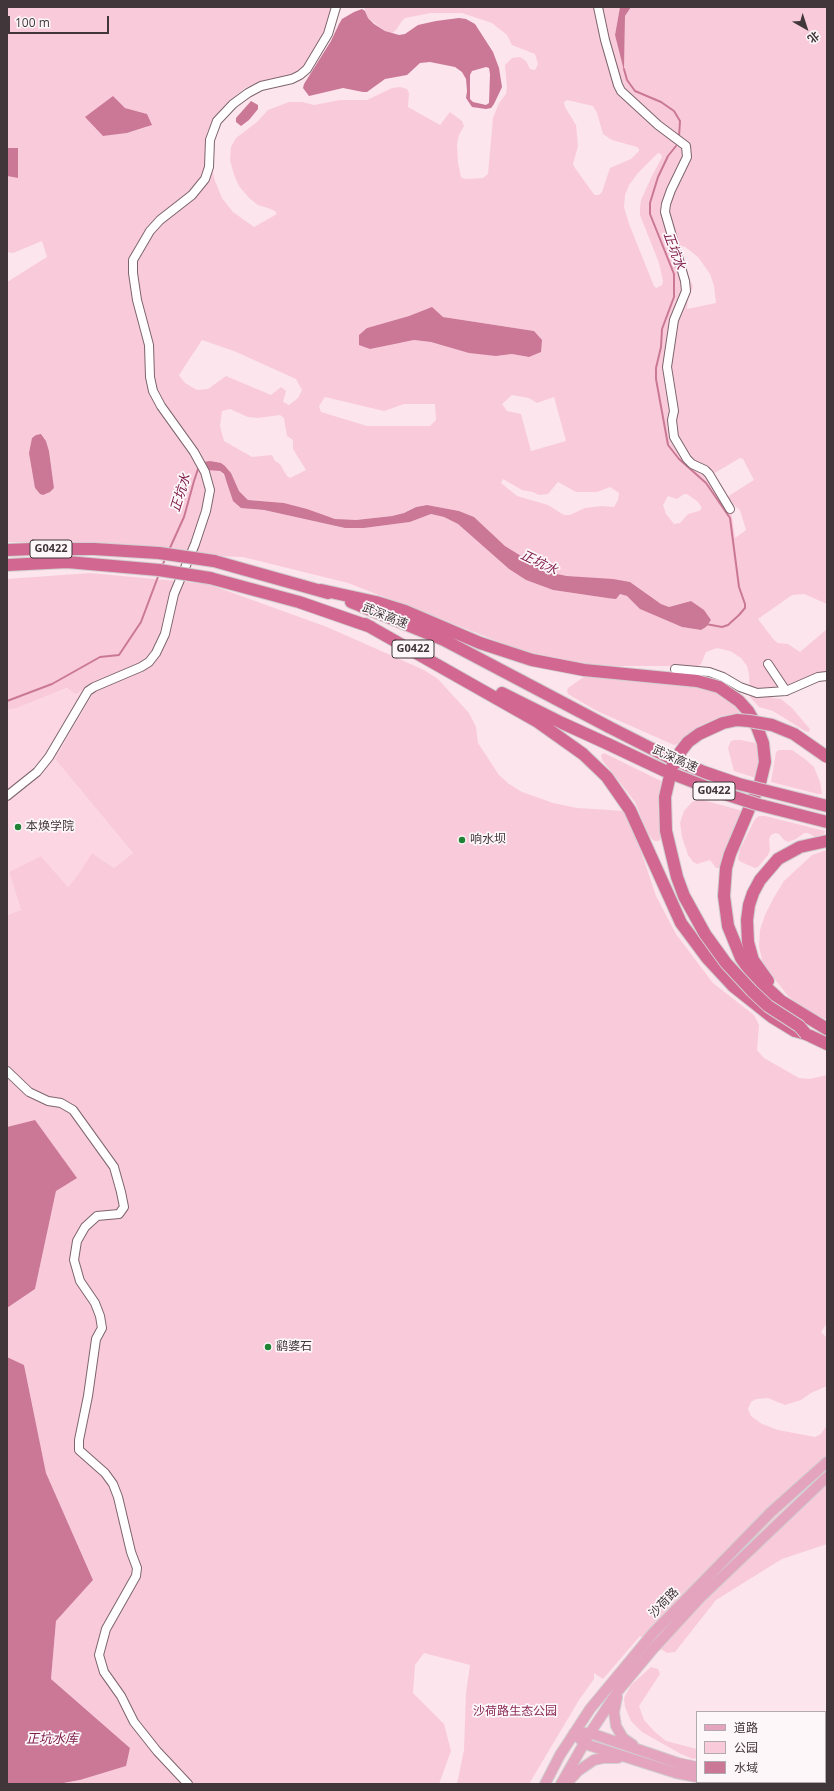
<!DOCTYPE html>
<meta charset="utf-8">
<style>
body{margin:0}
#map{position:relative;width:834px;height:1791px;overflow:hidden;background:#fce5ec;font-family:"Open Sans","Noto Sans SC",sans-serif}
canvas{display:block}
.frame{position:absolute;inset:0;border:8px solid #413639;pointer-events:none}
.legend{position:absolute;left:696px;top:1711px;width:130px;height:72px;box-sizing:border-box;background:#fdf7f9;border:1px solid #b2aaac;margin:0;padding:5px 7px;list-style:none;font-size:12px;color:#413639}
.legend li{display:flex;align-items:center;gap:8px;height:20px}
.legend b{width:20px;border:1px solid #b2aaac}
.north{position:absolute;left:786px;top:8px;width:40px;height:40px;-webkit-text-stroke:3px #fdf7f9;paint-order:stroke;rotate:141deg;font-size:11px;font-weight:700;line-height:16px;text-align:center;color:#413639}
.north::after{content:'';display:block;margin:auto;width:14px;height:18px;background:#413639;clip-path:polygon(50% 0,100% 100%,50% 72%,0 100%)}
.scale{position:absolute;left:8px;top:16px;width:101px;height:18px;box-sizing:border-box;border:2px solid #413639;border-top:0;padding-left:5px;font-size:12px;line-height:14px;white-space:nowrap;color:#413639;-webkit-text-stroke:3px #fdf7f9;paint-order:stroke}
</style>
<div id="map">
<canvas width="834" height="1791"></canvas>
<div class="frame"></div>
<ul class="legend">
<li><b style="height:5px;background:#e4a4be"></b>道路</li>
<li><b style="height:11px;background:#f9cbda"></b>公园</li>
<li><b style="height:11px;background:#ca7896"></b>水域</li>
</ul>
<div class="north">北</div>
<div class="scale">100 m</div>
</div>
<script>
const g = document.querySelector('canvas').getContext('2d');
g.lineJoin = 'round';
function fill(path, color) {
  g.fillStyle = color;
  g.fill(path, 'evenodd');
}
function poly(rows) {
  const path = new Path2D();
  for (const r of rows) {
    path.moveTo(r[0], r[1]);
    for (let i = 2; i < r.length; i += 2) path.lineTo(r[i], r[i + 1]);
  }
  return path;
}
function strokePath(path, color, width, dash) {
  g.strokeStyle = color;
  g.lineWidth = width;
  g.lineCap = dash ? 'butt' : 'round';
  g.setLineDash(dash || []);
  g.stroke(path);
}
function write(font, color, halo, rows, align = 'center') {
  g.font = font + ' "Open Sans","Noto Sans SC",sans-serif';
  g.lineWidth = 3.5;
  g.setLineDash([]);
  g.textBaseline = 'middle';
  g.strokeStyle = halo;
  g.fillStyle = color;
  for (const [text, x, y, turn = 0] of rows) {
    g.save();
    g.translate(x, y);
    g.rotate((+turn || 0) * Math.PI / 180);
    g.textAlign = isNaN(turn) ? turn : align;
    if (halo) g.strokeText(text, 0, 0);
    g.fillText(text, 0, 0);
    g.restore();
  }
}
fill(poly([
 [88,686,94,693,55,759,133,853,114,868,92,853,77,876,68,887,41,856,9,872,21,910,7,915,7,710,17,708,68,688]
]), '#fcd7e3');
fill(poly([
 [7,7,333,7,324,35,303,69,298,73,290,76,261,81,245,88,229,101,214,120,207,132,206,146,215,181,222,198,233,212,254,227,277,214,275,211,268,208,258,205,249,198,239,186,234,175,230,160,231,147,236,138,257,122,268,110,289,102,302,102,314,105,340,100,367,100,392,88,400,87,407,89,409,93,408,107,440,125,450,112,462,121,464,126,459,135,457,144,458,163,461,177,465,179,483,178,488,174,493,118,499,103,506,94,507,88,505,65,512,58,520,57,526,61,530,69,535,70,538,64,535,54,512,45,507,35,492,23,462,13,431,13,405,18,402,21,396,30,392,33,385,31,368,18,364,7,620,7,615,35,624,71,625,16,631,7,827,7,827,604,804,594,792,595,758,619,774,640,778,643,788,644,800,652,827,629,827,673,777,688,770,695,773,698,781,699,792,708,810,729,809,732,805,731,773,711,759,707,750,697,749,674,747,666,741,658,730,651,717,648,706,652,701,664,698,666,608,666,564,663,538,657,348,583,243,557,214,556,96,542,7,542,7,282,47,257,42,241,13,253,7,252,7,176,18,178,18,148,7,148],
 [567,100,593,106,597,113,603,134,612,140,637,147,639,149,639,151,631,159,610,168,602,192,599,195,595,195,593,193,575,168,573,164,578,146,576,125,565,107,564,102],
 [117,102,125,108,147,114,147,127,127,133,103,136],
 [658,153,661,154,662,157,651,178,641,200,640,208,640,215,659,263,663,281,662,285,656,288,654,286,629,224,624,207,625,195,629,185,638,173],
 [684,246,698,257,710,274,714,286,716,303,687,309,688,294,692,290,693,286,688,276,682,273,677,251],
 [409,316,443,317,534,331,529,357,512,354,496,356,431,342,414,340,400,343,367,328],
 [202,340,234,351,296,379,302,390,298,398,289,405,283,402,286,391,281,387,271,395,226,376,208,389,197,390,185,383,179,375],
 [512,395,529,398,537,403,554,397,566,441,531,451,521,414,507,411,502,404],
 [325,397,384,411,404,404,435,404,436,420,430,426,367,426,321,412,319,406],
 [230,409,248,417,258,418,280,415,284,418,287,436,293,440,293,449,306,470,290,478,287,476,280,464,275,461,272,455,252,457,224,441,220,426,222,411],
 [41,434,46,441,49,451,54,488,50,492,40,494,35,488],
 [740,458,743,459,754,480,727,497,713,474],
 [221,463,229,470,239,491,248,500,284,503,306,509,328,517,341,520,356,520,392,516,404,513,416,507,427,505,459,511,474,517,505,546,547,572,567,576,630,582,661,604,669,607,691,601,711,620,706,627,701,630,682,627,641,609,627,596,620,594,607,598,553,590,526,580,509,569,458,524,444,517,431,514,410,522,364,528,345,528,264,510,251,509,231,496,229,484,222,473,217,470,207,470],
 [503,479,522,490,533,492,539,495,548,494,558,482,576,492,597,492,610,487,619,493,618,500,614,507,602,506,585,508,570,515,564,515,548,505,517,496,501,483],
 [684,494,687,494,698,502,702,508,699,511,688,514,680,523,674,524,666,514,663,505,668,496,677,499],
 [734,505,740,510,746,530,735,538,731,510],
 [90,573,208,584,327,627,424,670,438,679,469,713,476,727,478,743,499,775,509,784,522,792,553,803,577,808,625,811,629,815,656,896,676,934,713,983,754,1015,759,1025,757,1050,764,1058,799,1078,810,1079,827,1075,827,1323,821,1332,827,1338,827,1386,811,1393,801,1400,785,1405,768,1398,756,1399,751,1402,748,1409,751,1416,762,1424,778,1430,815,1437,821,1434,827,1425,827,1544,782,1559,716,1600,675,1652,667,1653,640,1636,603,1679,594,1673,594,1679,579,1700,529,1784,457,1784,464,1750,466,1693,470,1665,424,1653,415,1665,413,1693,444,1724,451,1751,439,1784,58,1784,80,1780,125,1766,130,1748,51,1679,56,1621,93,1580,46,1473,24,1365,7,1357,7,1308,35,1289,56,1191,35,1121,7,1127,7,915,21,910,9,872,41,856,68,887,77,876,92,853,114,868,133,853,55,759,93,693,88,686,76,694,67,688,17,708,7,710,7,579],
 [585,676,689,685,720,694,734,704,740,713,722,716,700,726,678,744,674,745,597,711,568,694,567,691,568,688],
 [735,740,741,740,755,743,757,745,759,762,756,778,734,771,728,748,731,741],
 [779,750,792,750,805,759,814,767,820,782,822,794,818,794,771,782,776,752],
 [604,753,661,781,658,810,661,838,659,841,655,841,652,839,648,834,635,802,602,760,601,755],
 [699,799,743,811,728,841,720,868,716,868,710,860,697,864,693,862,688,855,682,837,680,823,684,811,692,802],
 [759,816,765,816,825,831,824,834,815,837,808,833,804,833,796,839,788,842,784,840,779,834,775,833,771,835,769,839,770,850,768,855,758,867,755,868,741,862,738,859,740,849,755,819],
 [827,850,827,1020,804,1009,788,996,763,964,759,946,760,930,765,915,773,899,784,881,812,855],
 [651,1667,658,1669,660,1674,639,1706,644,1720,655,1732,666,1741,697,1749,697,1758,693,1759,681,1754,642,1732,631,1721,625,1707,624,1698,631,1685],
 [741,1782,814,1782,817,1784,736,1784]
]), '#f9cbda');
fill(poly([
 [620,7,631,7,625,16,624,71,615,35],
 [362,9,365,11,368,18,374,24,385,31,399,35,405,34,418,25,436,21,459,18,466,19,475,24,493,52,499,68,502,87,494,104,491,108,486,109,472,107,466,98,467,91,466,79,462,72,455,67,430,62,420,63,407,75,385,79,367,92,363,92,343,88,309,96,303,88,304,84,331,41,339,24,342,19,354,12],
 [486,67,489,68,490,74,489,103,486,105,473,102,470,99,470,75,472,71],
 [113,96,125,108,147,114,152,125,127,133,103,136,85,117],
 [251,101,258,105,258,109,249,120,241,126,236,122,236,118],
 [7,148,18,148,18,178,7,176],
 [432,307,443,317,534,331,542,340,541,352,529,357,512,354,496,356,469,353,431,342,414,340,370,349,359,345,359,335,367,328,409,316],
 [41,434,46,441,49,451,54,488,50,492,43,495,40,494,35,488,29,453,32,438,36,435],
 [210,461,221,463,225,466,231,473,239,491,248,500,284,503,307,509,335,519,356,520,392,516,404,513,416,507,427,505,459,511,474,517,505,546,547,572,567,576,613,579,630,582,661,604,669,607,691,601,704,610,711,620,706,627,701,630,682,627,640,609,627,596,620,594,616,599,607,598,553,590,526,580,509,569,458,524,444,517,431,514,410,522,364,528,345,528,264,510,241,508,233,501,224,474,220,471,207,470,203,462],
 [35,1120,77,1178,56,1191,35,1289,7,1308,7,1127],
 [7,1357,24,1365,46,1473,93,1580,56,1621,51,1679,130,1748,126,1766,80,1780,58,1784,7,1784]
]), '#ca7896');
strokePath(poly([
 [624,69,627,80,635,91,661,102,674,111,680,121,679,137],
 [676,146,668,156,658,177,650,203,650,214,674,274,674,297,662,329,661,347,656,368,656,379,668,445,679,459,706,483,730,518,739,587,745,604,745,608,739,615,728,625,722,627,706,624],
 [169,550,184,517,194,481,198,469,201,468],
 [162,566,166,557],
 [7,701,52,684,100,657,119,655,141,622,159,574]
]), '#ca7896', 2);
const minor = poly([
 [598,7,605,40,618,85,621,91,658,125,686,146,687,157,671,190,666,204,665,212,685,281,686,291,674,320,667,367,674,411,672,420,674,437,687,459,692,464,705,470,709,474,730,509],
 [768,664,786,691],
 [675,669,709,672,723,677,740,687,757,693,786,691,818,677,827,676],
 [7,796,37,772,49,757,88,691,94,687,141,667,149,662,156,653,165,634,174,594,195,544,206,511,210,490,205,472,194,452,161,406,153,391,150,377,149,345,137,300,133,273,133,260,150,231,160,220,192,195,205,179,209,167,210,140,217,121,233,104,248,93,261,86,292,79,300,75,307,69,328,34,336,7],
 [7,1071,29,1092,48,1101,61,1103,73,1110,114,1167,121,1192,124,1207,119,1214,97,1216,85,1227,77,1241,74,1260,80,1281,95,1303,100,1316,102,1328,96,1339,88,1396,79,1440,79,1450,105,1473,113,1484,118,1497,131,1552,137,1568,136,1576,106,1629,99,1655,104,1672,121,1696,134,1722,157,1751,188,1784]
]);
const major = poly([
 [617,1697,614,1712,616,1726,623,1738,633,1745],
 [574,1733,585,1744,676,1773,697,1777],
 [584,1733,590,1733,678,1763,697,1767],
 [825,1734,827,1733],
 [825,1745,827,1744],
 [545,1784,560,1755,590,1709,653,1633,771,1512,827,1462],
 [561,1784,590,1733,618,1691,653,1649,700,1598,827,1477],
 [566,1784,578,1771,594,1760,603,1758,618,1758]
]);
const highway = poly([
 [7,550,32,549,94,549],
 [214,561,328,593],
 [7,565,67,562,90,564],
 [210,578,299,602,371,627],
 [321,590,376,602,405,611,480,643,532,660,584,670,697,681,719,687,739,701,748,711,757,727,763,743,765,762,760,783,730,854,726,868,724,896,728,926,741,958,753,975,781,1001,827,1029],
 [351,602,444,640,609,727],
 [365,624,538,722,583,754,607,777,630,810,681,923,707,958,733,986,772,1017,795,1031,806,1034,827,1044],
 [502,693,562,723,608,744],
 [768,981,753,960,748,942,747,920,749,905,753,893,760,880,778,859,800,847,827,841]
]);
strokePath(minor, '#7e656d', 10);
strokePath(major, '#d1cfcf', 12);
strokePath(highway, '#d1cfcf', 14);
strokePath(minor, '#fff', 8);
strokePath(major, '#e4a4be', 10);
strokePath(highway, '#d26892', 12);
const highwayBridge = poly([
 [94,549,159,553,214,561],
 [90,564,159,570,210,578],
 [609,727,668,757,704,772,739,784,827,806],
 [608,744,665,771,722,793,756,804,827,822],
 [806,1034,799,1026,768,1006,752,991,726,963,705,934,684,896,677,877,666,831,665,797,672,767,681,751,688,742,699,734,723,723,737,720,749,721,772,725,794,734,827,757]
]);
strokePath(highwayBridge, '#d1cfcf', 14, []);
strokePath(highwayBridge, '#d26892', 12);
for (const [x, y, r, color] of [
 [18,827,4,"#208235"],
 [462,840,4,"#208235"],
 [268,1347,4,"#208235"]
]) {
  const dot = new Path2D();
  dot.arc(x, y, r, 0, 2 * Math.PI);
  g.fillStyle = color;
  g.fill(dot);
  strokePath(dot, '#fdf7f9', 1.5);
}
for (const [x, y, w] of [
 [51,549,42],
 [413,649,42],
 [714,791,42]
]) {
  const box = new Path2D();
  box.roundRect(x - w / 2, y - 9, w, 18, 3);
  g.fillStyle = '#fdf7f9';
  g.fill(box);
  strokePath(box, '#413639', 1);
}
write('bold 11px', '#413639', null, [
 ["G0422",51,549],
 ["G0422",413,649],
 ["G0422",714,791]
]);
write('12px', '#413639', '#fdf7f9', [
 ["武深高速",385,616,22],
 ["武深高速",675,759,24],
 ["沙荷路",664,1603,-46]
]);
write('12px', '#413639', '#fdf7f9', [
 ["本焕学院",26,827],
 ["响水坝",470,840],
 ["鹞婆石",276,1347]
], 'left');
write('12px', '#8b2a56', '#fdf7f9', [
 ["沙荷路生态公园",515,1712]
]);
write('italic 13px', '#811f4d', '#fdf7f9', [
 ["正坑水",674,251,70],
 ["正坑水",181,493,-73],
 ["正坑水",539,563,26],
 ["正坑水库",52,1739]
]);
</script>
